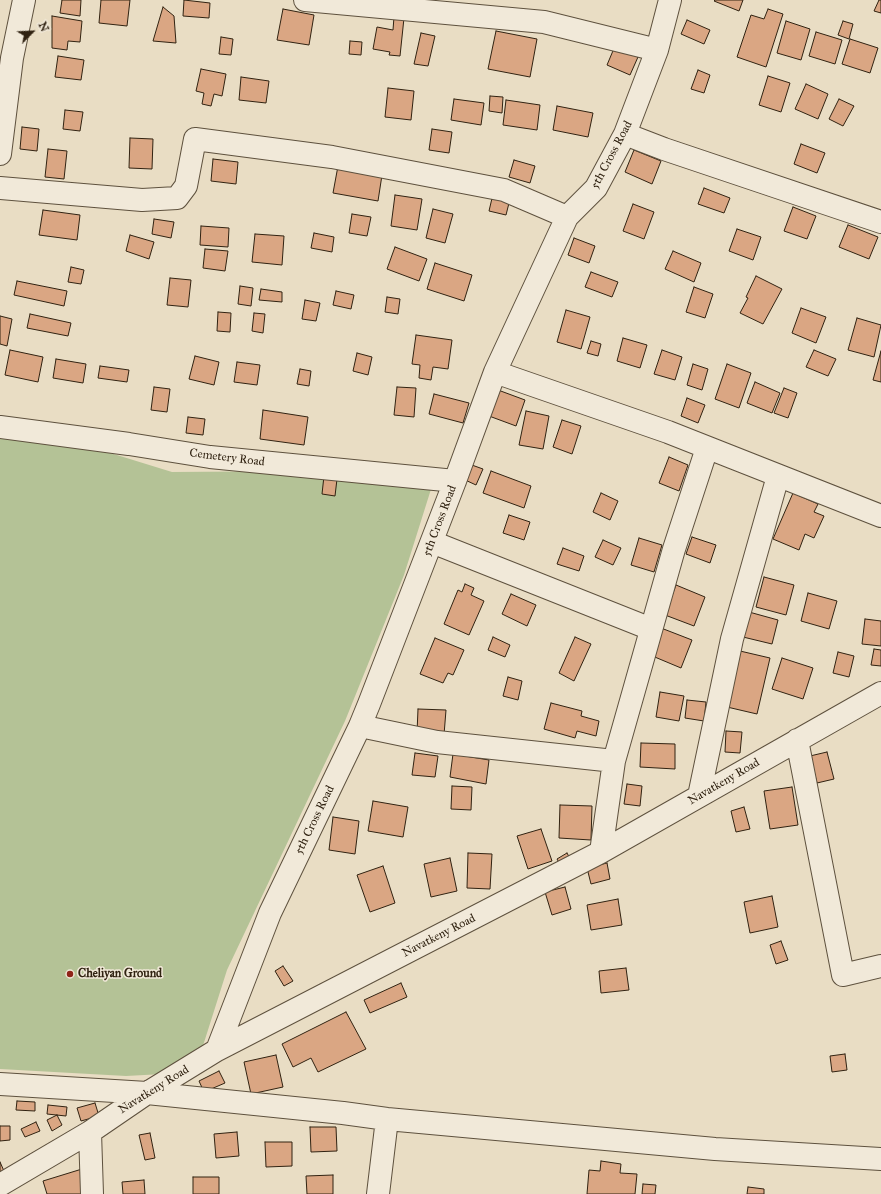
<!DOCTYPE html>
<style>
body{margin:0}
#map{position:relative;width:881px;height:1194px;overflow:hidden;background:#e9ddc4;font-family:"IM FELL Great Primer",serif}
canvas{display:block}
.north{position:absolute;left:12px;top:12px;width:40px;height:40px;-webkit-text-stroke:3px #f1e9d9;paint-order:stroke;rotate:66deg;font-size:11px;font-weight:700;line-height:16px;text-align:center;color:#302211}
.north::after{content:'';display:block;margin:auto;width:14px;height:18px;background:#302211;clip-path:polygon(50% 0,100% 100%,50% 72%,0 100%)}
</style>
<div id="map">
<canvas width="881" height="1194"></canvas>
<div class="north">N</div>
</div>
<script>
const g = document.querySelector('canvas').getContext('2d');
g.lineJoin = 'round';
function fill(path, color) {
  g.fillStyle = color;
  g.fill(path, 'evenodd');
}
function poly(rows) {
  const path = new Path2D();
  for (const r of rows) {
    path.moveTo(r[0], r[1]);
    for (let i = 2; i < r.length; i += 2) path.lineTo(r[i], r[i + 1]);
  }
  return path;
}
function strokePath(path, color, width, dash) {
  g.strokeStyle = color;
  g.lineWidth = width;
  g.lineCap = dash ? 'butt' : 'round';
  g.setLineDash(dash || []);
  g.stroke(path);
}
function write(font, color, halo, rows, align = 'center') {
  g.font = font + ' "IM FELL Great Primer",serif';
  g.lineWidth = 3;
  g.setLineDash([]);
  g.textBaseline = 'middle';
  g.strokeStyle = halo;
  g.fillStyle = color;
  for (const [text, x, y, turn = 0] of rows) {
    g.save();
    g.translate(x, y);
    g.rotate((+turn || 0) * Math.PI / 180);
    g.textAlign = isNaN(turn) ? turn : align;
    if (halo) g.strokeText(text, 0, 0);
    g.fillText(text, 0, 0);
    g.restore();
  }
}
fill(poly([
 [0,419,172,472,311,471,432,486,404,575,345,721,227,970,201,1052,163,1074,126,1076,0,1069]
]), '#b4c296');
const building = poly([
 [62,0,81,0,80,16,60,13,62,0],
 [101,0,130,0,127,26,99,23,101,0],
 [184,0,210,3,209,18,183,16,184,0],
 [715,0,743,0,739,11,714,1,715,0],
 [879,0,881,0,881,13,874,11,879,0],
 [163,7,174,16,176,43,153,41,163,7],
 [283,9,314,15,309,45,277,40,283,9],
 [768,9,783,14,766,67,737,57,751,15,764,19,768,9],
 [52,16,82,21,80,42,68,41,67,50,52,48,52,16],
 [394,17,404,18,400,56,389,55,390,52,373,49,377,27,393,30,394,17],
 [687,20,710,30,704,44,681,34,687,20],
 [786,21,810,29,801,60,777,53,786,21],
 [843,21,853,24,849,39,838,35,843,21],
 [496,31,537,39,530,77,488,69,496,31],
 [816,32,842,40,835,64,809,56,816,32],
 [421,33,435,36,428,66,414,64,421,33],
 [221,37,233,39,231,55,219,54,221,37],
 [850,39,878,48,870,73,842,64,850,39],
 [350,41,362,42,361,55,349,54,350,41],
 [615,46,638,57,630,75,607,65,615,46],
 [58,56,84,60,81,80,55,77,58,56],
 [201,69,226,74,222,96,214,94,211,106,202,104,204,93,196,91,201,69],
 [698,70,710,75,704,93,691,89,698,70],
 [768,76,790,83,781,112,759,105,768,76],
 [241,77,269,81,266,103,239,100,241,77],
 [806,84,828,94,818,119,795,109,806,84],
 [388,88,414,91,411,120,385,117,388,88],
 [490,96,503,97,502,113,489,111,490,96],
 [454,99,484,103,481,125,451,120,454,99],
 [839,99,854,106,843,126,829,119,839,99],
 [506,100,540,105,537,130,503,125,506,100],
 [557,106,593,113,588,137,553,130,557,106],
 [65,110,83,112,80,131,63,129,65,110],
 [22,127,39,129,37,151,20,149,22,127],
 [432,129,452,132,449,153,429,150,432,129],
 [130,138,153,139,152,169,129,168,130,138],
 [801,144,825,153,817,173,794,164,801,144],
 [48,149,67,151,64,179,45,177,48,149],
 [634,150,661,161,652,184,625,172,634,150],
 [213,159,238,162,236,184,211,181,213,159],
 [514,160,535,166,530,183,509,177,514,160],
 [338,166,382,175,378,201,333,193,338,166],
 [704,188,730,198,724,213,698,204,704,188],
 [493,194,510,199,506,215,489,211,493,194],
 [395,195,422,199,417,230,391,226,395,195],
 [633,204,654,212,644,239,623,231,633,204],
 [793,207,816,216,807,239,784,231,793,207],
 [433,209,453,214,445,243,426,238,433,209],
 [43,210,80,215,77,240,39,235,43,210],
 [352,214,371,217,367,236,349,233,352,214],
 [154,219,174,222,171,238,152,234,154,219],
 [848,225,878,237,869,259,839,247,848,225],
 [201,226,229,228,228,247,200,245,201,226],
 [737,229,761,237,753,260,729,251,737,229],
 [314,233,334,237,332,252,311,248,314,233],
 [255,234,284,236,282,265,252,262,255,234],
 [130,235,154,242,149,259,126,251,130,235],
 [574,238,595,246,589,263,568,255,574,238],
 [395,247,427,259,419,281,387,269,395,247],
 [205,249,228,251,225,271,203,268,205,249],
 [673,251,701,263,694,282,665,269,673,251],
 [435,263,472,275,464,301,427,289,435,263],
 [71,267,84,270,81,284,68,282,71,267],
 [591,272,618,282,612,297,585,287,591,272],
 [756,276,782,289,763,324,740,313,748,298,746,297,756,276],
 [170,278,191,280,188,307,167,305,170,278],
 [17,281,67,291,64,306,14,295,17,281],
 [240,286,253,288,251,306,238,304,240,286],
 [694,287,713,294,705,318,686,312,694,287],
 [261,289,282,292,282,302,259,300,261,289],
 [336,291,354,295,351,309,333,305,336,291],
 [387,297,400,299,398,314,385,312,387,297],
 [305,300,320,303,316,321,302,319,305,300],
 [801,308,826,317,816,343,792,333,801,308],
 [566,310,590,317,581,349,557,342,566,310],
 [218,312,231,313,230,332,217,331,218,312],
 [254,313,265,314,263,333,252,331,254,313],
 [30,314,71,323,68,336,27,328,30,314],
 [0,316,12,319,7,346,0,344,0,316],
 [857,318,881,325,874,357,848,350,857,318],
 [416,335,452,340,448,369,433,367,431,380,419,378,420,365,412,364,416,335],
 [623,338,647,345,640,368,617,361,623,338],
 [591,341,601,344,598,356,587,353,591,341],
 [10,350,43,357,38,382,5,375,10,350],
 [662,350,682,357,675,380,654,374,662,350],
 [814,350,836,359,828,376,806,367,814,350],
 [881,351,881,382,873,380,881,351],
 [357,353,372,357,368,375,353,371,357,353],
 [195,356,219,362,214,385,189,379,195,356],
 [56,359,86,364,83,383,53,378,56,359],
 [237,362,260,365,257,385,234,382,237,362],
 [693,364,708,369,702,390,687,385,693,364],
 [727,364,751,373,739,408,715,399,727,364],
 [100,366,129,370,127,382,98,378,100,366],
 [300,369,311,371,309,386,297,384,300,369],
 [755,382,780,393,772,413,747,403,755,382],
 [154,387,170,389,167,412,151,410,154,387],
 [397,387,416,388,414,417,394,415,397,387],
 [784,388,797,393,788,418,774,413,784,388],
 [498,390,525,400,516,426,489,416,498,390],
 [434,394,469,403,463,423,429,414,434,394],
 [687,398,705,405,698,423,681,416,687,398],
 [263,410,308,417,304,445,260,439,263,410],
 [526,411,549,416,543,449,519,445,526,411],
 [188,417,205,419,203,435,186,433,188,417],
 [562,420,581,426,572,454,553,447,562,420],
 [669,457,688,465,679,491,659,483,669,457],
 [469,464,483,469,476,485,463,479,469,464],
 [491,471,531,486,524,508,483,493,491,471],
 [324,476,337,479,335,496,322,494,324,476],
 [601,493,618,501,610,520,593,512,601,493],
 [793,493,818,504,814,512,824,516,814,538,805,534,799,550,773,539,793,493],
 [509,515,530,522,524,540,503,533,509,515],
 [692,537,716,545,710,563,686,554,692,537],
 [639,538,662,545,654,572,631,565,639,538],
 [603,540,621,548,613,565,595,557,603,540],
 [563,548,584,556,579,571,557,564,563,548],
 [764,577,794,585,786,615,756,607,764,577],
 [465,584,474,588,471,595,484,601,469,635,444,624,458,590,462,592,465,584],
 [676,585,705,597,694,626,665,615,676,585],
 [808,593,837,601,829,629,801,621,808,593],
 [511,594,536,605,527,626,502,614,511,594],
 [749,612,778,620,772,644,743,637,749,612],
 [865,619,881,621,881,646,862,644,865,619],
 [661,628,692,640,681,668,650,655,661,628],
 [493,637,510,645,505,657,488,650,493,637],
 [575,637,591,644,574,681,559,673,575,637],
 [435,638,464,650,453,675,448,673,443,683,420,674,435,638],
 [874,649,881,650,881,666,871,665,874,649],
 [740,651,770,658,757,714,727,707,740,651],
 [838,652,854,656,849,677,833,673,838,652],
 [782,658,813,668,803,699,772,689,782,658],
 [508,677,522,681,518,700,503,696,508,677],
 [660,692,684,696,679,721,656,717,660,692],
 [687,700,706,702,704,721,685,718,687,700],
 [551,703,582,711,581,716,599,721,596,736,577,731,575,738,544,729,551,703],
 [418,709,446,710,444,735,417,733,418,709],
 [726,731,742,732,740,753,725,752,726,731],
 [641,743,675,744,675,769,640,767,641,743],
 [827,752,834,779,817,783,810,756,827,752],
 [415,753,438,756,435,777,412,775,415,753],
 [453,754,489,760,486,784,450,777,453,754],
 [627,784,642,786,640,806,624,804,627,784],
 [452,786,472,787,471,810,451,809,452,786],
 [792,787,798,825,770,829,764,791,792,787],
 [373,801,408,807,403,837,368,831,373,801],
 [560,805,592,806,591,840,559,838,560,805],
 [744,807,750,829,736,832,731,811,744,807],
 [333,817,359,821,355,854,329,850,333,817],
 [541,829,552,861,528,869,517,836,541,829],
 [468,853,492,854,490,889,467,888,468,853],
 [567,853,572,862,562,868,557,859,567,853],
 [450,858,457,891,431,897,424,864,450,858],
 [607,863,610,879,591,884,587,868,607,863],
 [383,866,395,903,370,912,357,875,383,866],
 [565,887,571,909,552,915,545,892,565,887],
 [772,896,778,927,750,933,744,902,772,896],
 [618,899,622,925,591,930,587,905,618,899],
 [781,941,788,960,776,964,770,945,781,941],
 [283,966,293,981,284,986,275,971,283,966],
 [626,968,629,990,601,993,599,971,626,968],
 [401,983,407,997,370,1013,364,1000,401,983],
 [346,1012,366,1049,318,1072,311,1058,293,1067,282,1044,346,1012],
 [845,1054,847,1070,832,1072,830,1056,845,1054],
 [276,1055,283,1087,251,1094,244,1062,276,1055],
 [219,1071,225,1083,204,1092,199,1081,219,1071],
 [17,1101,35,1102,35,1111,16,1110,17,1101],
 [95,1103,99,1116,81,1121,77,1108,95,1103],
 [48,1105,67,1107,66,1116,47,1114,48,1105],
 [57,1115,62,1125,52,1131,47,1120,57,1115],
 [36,1122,40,1131,25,1137,21,1129,36,1122],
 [0,1126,10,1126,10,1140,0,1141,0,1126],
 [310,1127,336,1127,337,1151,311,1152,310,1127],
 [237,1132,239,1156,216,1158,214,1134,237,1132],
 [150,1133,155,1158,145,1160,139,1135,150,1133],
 [265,1142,292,1142,292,1166,266,1167,265,1142],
 [601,1161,621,1164,620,1173,637,1174,635,1194,587,1194,589,1170,600,1171,601,1161],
 [0,1162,4,1171,0,1173,0,1162],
 [82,1169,89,1194,47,1194,43,1181,82,1169],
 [333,1175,333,1194,307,1194,306,1176,333,1175],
 [193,1177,219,1177,219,1194,193,1194,193,1177],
 [144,1180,145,1194,123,1194,122,1182,144,1180],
 [643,1184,656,1185,655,1194,642,1194,643,1184],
 [748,1187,764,1189,764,1194,747,1194,748,1187]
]);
fill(building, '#daa683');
strokePath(building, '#302211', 1);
const street = poly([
 [305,0,544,22,657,50],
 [625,134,664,149,881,222],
 [0,154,12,58,24,0],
 [0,188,142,200,177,198,186,186,195,139,332,157,504,190,567,217],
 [495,372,668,432,881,516],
 [0,427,129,444,210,457,455,481],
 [432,542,651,629],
 [360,726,437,742,614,761],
 [797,740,843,975,881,966],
 [699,796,732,639,778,476],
 [601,852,614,761,674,549,707,448],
 [217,1050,270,913,360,726,369,704,455,481,495,372,567,217,596,188,625,134,657,50,670,0],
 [0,1084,147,1093,343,1113,387,1119,715,1149,881,1159],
 [90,1132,92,1194],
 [0,1185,90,1132,147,1093,217,1050,601,852,881,693],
 [378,1194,387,1119]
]);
strokePath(street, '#5e513e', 24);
strokePath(street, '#f1e9d9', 22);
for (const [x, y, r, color] of [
 [70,974,4,"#8f2418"]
]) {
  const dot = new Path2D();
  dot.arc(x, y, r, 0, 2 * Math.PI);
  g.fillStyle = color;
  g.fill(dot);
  strokePath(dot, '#f1e9d9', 1.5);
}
write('12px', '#302211', '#f1e9d9', [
 ["5th Cross Road",612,155,-62],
 ["Cemetery Road",227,458,7],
 ["5th Cross Road",440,521,-69],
 ["Navatkeny Road",724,782,-30],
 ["5th Cross Road",315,820,-64],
 ["Navatkeny Road",439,936,-27],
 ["Navatkeny Road",154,1090,-32]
]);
write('bold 12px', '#302211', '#f1e9d9', [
 ["Cheliyan Ground",78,974]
], 'left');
</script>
